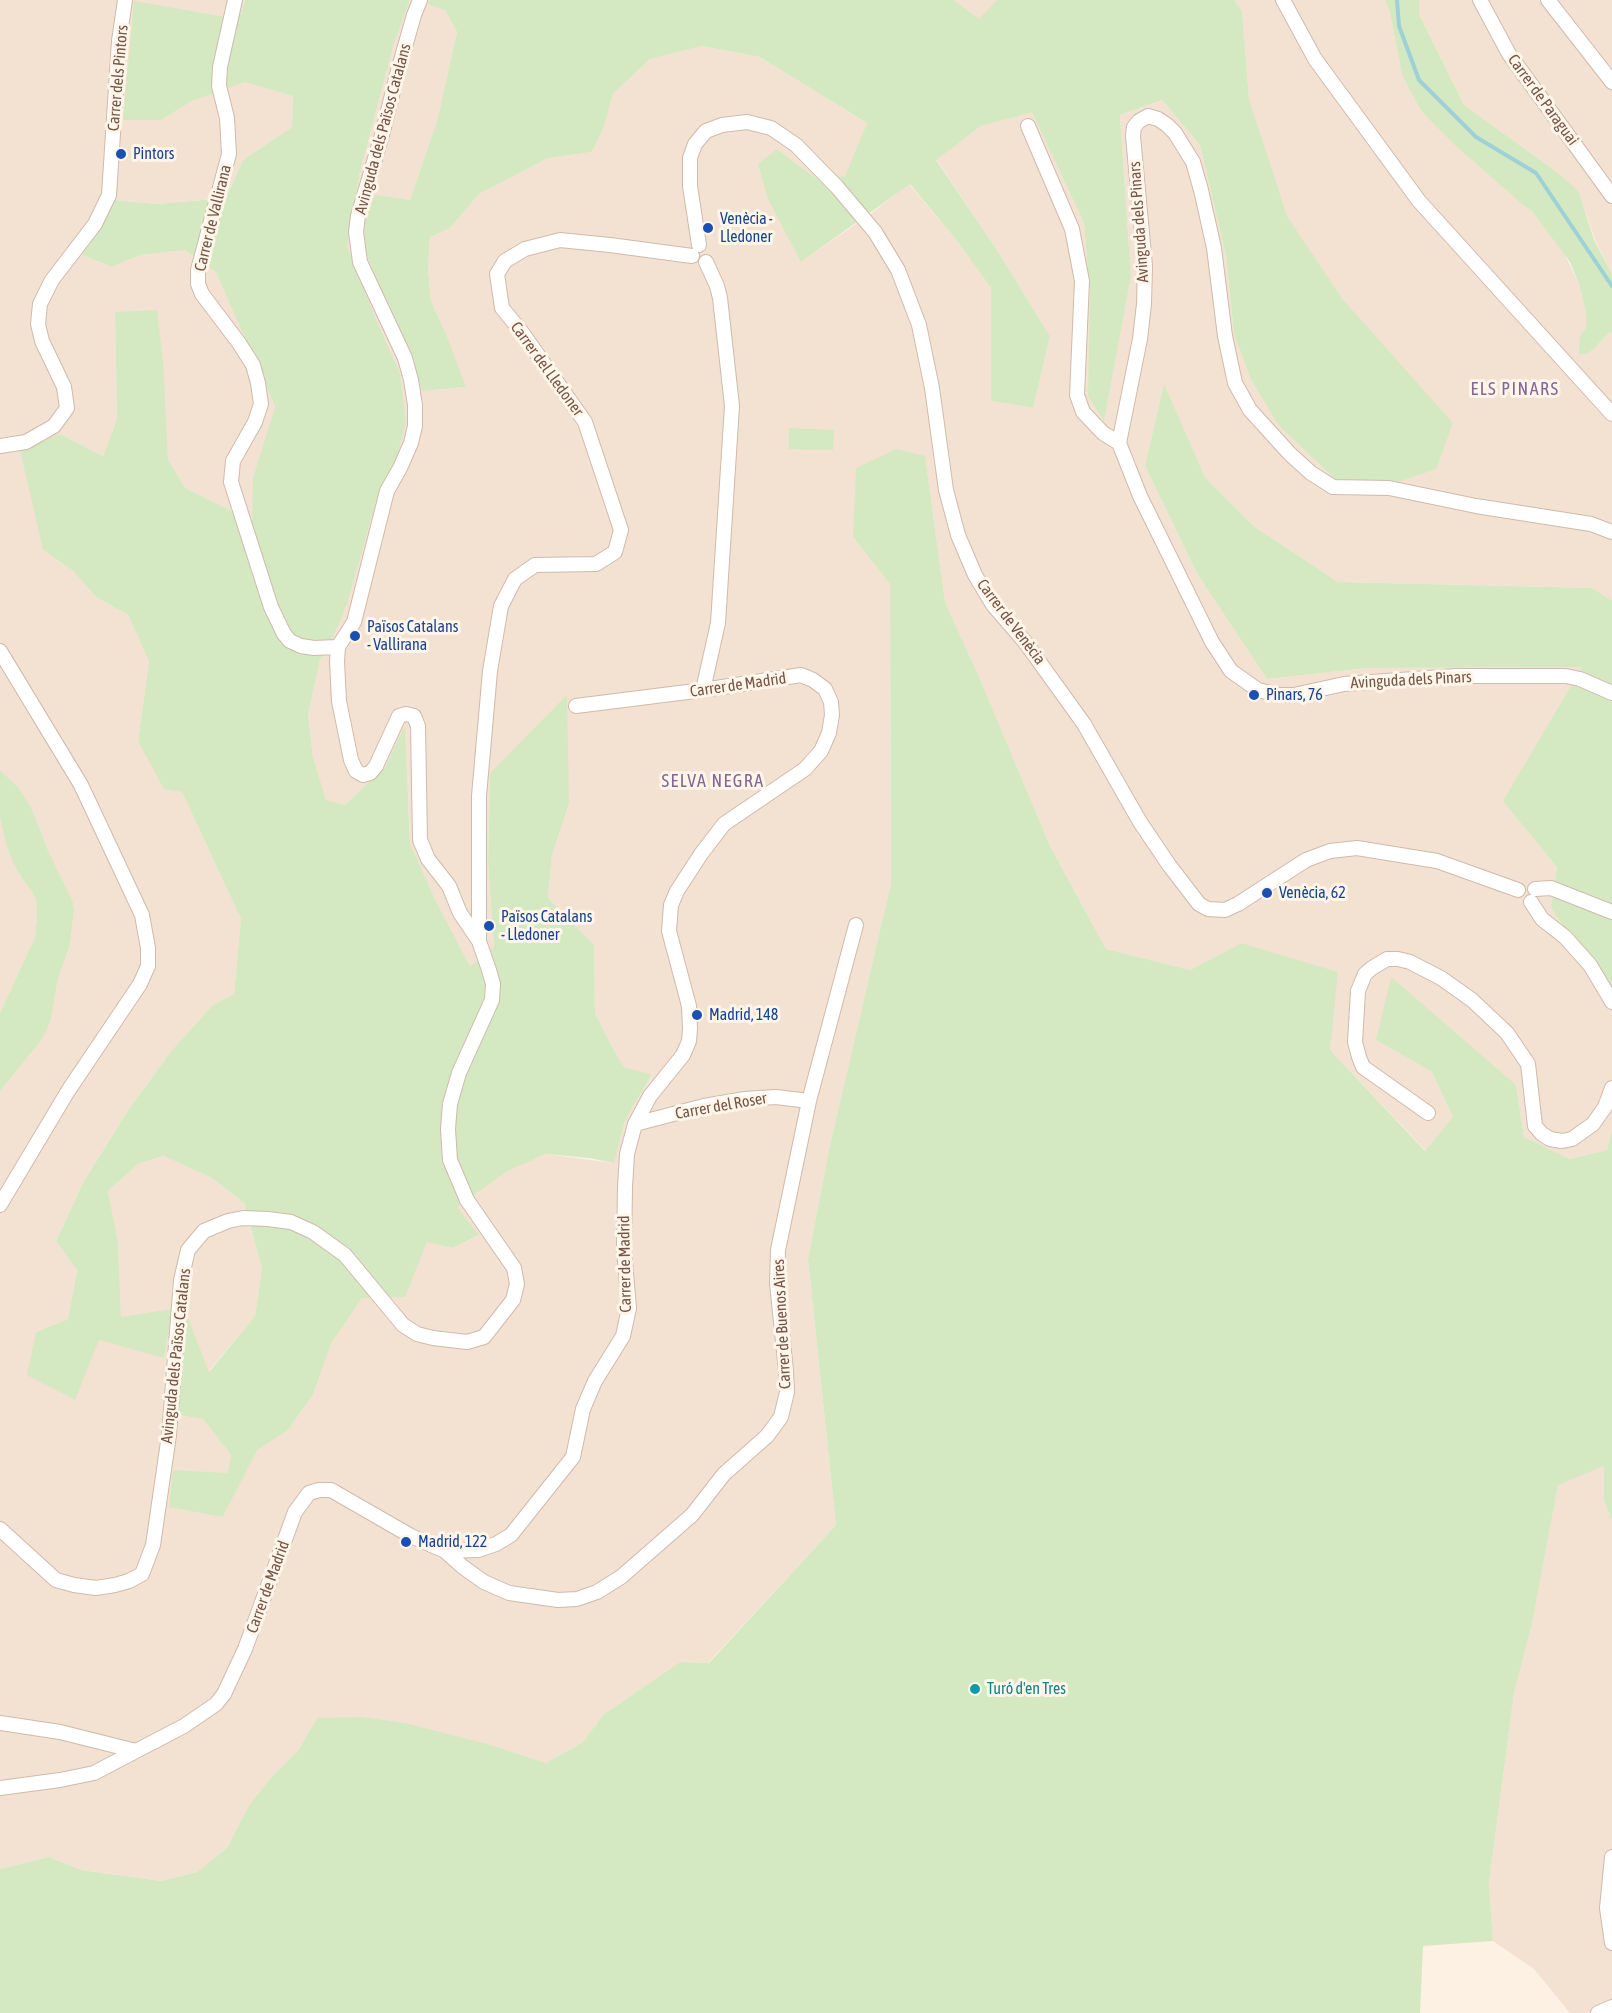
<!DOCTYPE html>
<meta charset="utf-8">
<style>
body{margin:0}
canvas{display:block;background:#fcf1e3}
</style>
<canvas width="1612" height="2013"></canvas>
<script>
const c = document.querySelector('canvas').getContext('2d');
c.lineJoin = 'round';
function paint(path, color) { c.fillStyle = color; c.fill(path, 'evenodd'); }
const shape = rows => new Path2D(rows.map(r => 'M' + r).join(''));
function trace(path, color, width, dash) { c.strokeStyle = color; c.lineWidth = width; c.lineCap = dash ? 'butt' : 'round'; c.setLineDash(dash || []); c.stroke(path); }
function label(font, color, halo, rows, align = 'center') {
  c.font = font + ' "Asap Condensed",sans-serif'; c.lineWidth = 6; c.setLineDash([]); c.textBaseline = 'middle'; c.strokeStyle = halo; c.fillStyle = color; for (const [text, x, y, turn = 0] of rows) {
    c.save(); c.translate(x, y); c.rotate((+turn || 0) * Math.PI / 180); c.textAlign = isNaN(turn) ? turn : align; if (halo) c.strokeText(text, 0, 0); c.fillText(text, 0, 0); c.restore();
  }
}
paint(shape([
 [0,0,245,0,241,14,225,17,161,120,192,101,245,81,293,96,292,127,243,160,226,198,156,204,114,200,82,255,112,267,140,255,185,249,216,271,275,407,254,478,252,521,185,488,168,459,165,414,115,312,117,419,103,456,60,434,43,550,72,570,96,597,128,615,149,660,138,741,182,792,241,919,234,994,213,1005,172,1050,129,1109,84,1181,56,1241,77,1269,68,1319,36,1332,99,1340,164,1357,121,1318,118,1241,108,1191,138,1164,165,1156,212,1178,244,1203,262,1268,255,1316,208,1372,184,1310,178,1415,203,1419,231,1455,223,1517,257,1449,288,1430,313,1395,331,1344,362,1298,404,1296,427,1241,453,1248,478,1236,456,1207,506,1172,546,1154,613,1163,625,1120,652,1076,624,1067,611,1045,595,1013,594,945,548,898,552,855,569,804,490,773,488,863,494,947,470,966,435,899,410,843,405,728,385,767,345,805,326,801,313,757,308,715,320,660,333,637,377,498,398,453,400,373,376,319,347,246,360,172,393,47,410,0,430,0,429,4,445,10,457,32,437,121,410,200,388,307,408,346,422,391,465,387,447,336,431,301,428,269,430,237,450,228,479,194,548,158,592,152,604,127,613,94,650,59,702,46,760,57,867,123,846,176,817,179,777,149,801,262,869,215,909,184,958,242,991,288,991,401,1033,408,1050,336,995,247,936,159,981,126,1032,111,1084,223,1090,295,1104,420,1131,277,1120,115,1162,100,1200,145,1226,256,1234,334,1279,426,1336,480,1362,483,1344,301,1286,216,1249,99,1242,11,1234,0,1385,0,1390,13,1402,75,1421,111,1475,162,1524,206,1531,210,1563,251,1579,284,1586,313,1586,328,1594,349,1609,332,1612,333,1612,600,1592,588,1338,582,1255,527,1205,477,1164,385,1145,466,1198,575,1267,679,1367,668,1582,667,1504,801,1557,867,1551,908,1612,998,1612,1130,1607,1150,1570,1159,1524,1137,1516,1085,1376,1040,1432,1072,1453,1117,1426,1151,1330,1050,1241,943,1190,970,1106,949,1050,846,980,679,945,602,925,457,853,537,890,584,891,883,830,1145,808,1259,836,1525,708,1663,680,1662,603,1715,583,1742,546,1763,491,1745,317,1718,297,1752,274,1774,249,1805,227,1848,197,1872,161,1881,81,1870,49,1857,0,1869,0,1091,40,1042,51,1019,58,979,70,945,74,911,73,902,48,850,31,807,18,787,0,770],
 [954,0,997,0,980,20],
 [1419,0,1612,0,1612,274,1595,240,1580,195,1557,172,1464,105,1419,14],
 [0,818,11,858,19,874,32,892,36,899,37,915,35,937,0,1013],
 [1604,1466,1604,1501,1612,1521,1612,2013,1570,2013,1534,1969,1493,1941,1489,1883,1514,1693,1532,1624,1558,1484]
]), '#f3e2d1');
paint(shape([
 [245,0,410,0,393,47,360,172,347,246,376,319,400,373,406,422,398,453,377,498,347,604,333,637,320,660,308,715,313,757,326,800,345,805,385,767,405,726,410,843,435,899,470,966,494,947,488,863,490,773,567,695,569,804,552,855,548,898,594,945,595,1013,611,1045,624,1067,652,1075,625,1120,614,1163,589,1158,546,1154,506,1172,457,1207,479,1235,453,1248,427,1242,405,1297,362,1298,331,1344,313,1395,288,1430,257,1450,223,1517,169,1507,173,1470,228,1473,231,1455,203,1419,178,1415,184,1308,209,1372,255,1316,262,1268,244,1203,212,1178,164,1156,138,1164,108,1191,118,1241,121,1317,172,1309,164,1358,99,1340,75,1400,27,1375,36,1332,68,1319,77,1270,56,1241,84,1181,129,1109,172,1050,213,1005,234,994,241,919,182,792,164,789,138,741,149,661,128,615,96,597,72,570,43,550,20,450,60,434,103,456,117,419,115,312,157,310,163,362,168,459,185,488,252,521,253,478,275,407,216,272,185,250,140,255,112,267,82,255,114,200,156,204,226,198,243,160,292,127,293,96,245,82,192,101,161,120,123,120,134,1,225,17,241,14],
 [430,0,954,0,979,19,997,0,1234,0,1242,11,1249,99,1287,216,1344,301,1453,423,1436,469,1395,483,1362,483,1336,480,1279,426,1251,379,1234,334,1226,256,1200,145,1162,100,1120,115,1131,277,1104,421,1088,396,1090,295,1084,223,1032,112,981,126,936,160,995,247,1050,336,1033,408,991,401,991,288,958,242,910,184,801,262,768,199,758,164,777,149,817,179,845,176,867,123,760,57,702,46,650,59,613,94,604,127,592,152,548,158,479,194,450,228,430,237,428,269,431,301,447,336,466,387,422,391,408,346,388,307,364,248,366,214,375,195,410,200,437,121,457,32,445,10,428,4],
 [1385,0,1419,0,1419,14,1464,105,1557,172,1575,188,1580,195,1594,240,1612,274,1612,333,1609,332,1594,349,1586,354,1579,354,1579,344,1580,336,1586,328,1586,313,1579,284,1570,262,1531,210,1524,206,1455,145,1421,111,1402,75,1390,13],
 [1164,384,1205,477,1255,527,1338,582,1592,588,1612,600,1612,998,1551,908,1557,867,1503,801,1582,667,1367,668,1267,679,1198,575,1145,466],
 [789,428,834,430,833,450,789,449],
 [896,449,925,456,945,602,980,679,1050,846,1106,949,1190,970,1241,943,1338,972,1330,1050,1425,1151,1453,1117,1432,1072,1376,1040,1391,977,1516,1085,1524,1137,1570,1159,1607,1150,1612,1130,1612,1521,1604,1501,1604,1466,1558,1485,1532,1624,1514,1693,1489,1883,1493,1941,1423,1946,1420,2013,0,2013,0,1869,49,1857,81,1870,161,1881,197,1872,227,1848,249,1805,274,1774,297,1752,317,1718,361,1717,405,1723,491,1745,546,1763,583,1742,603,1715,680,1662,709,1663,836,1525,808,1259,830,1145,891,883,890,584,853,537,856,468],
 [0,770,18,787,31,807,48,850,73,902,74,911,70,945,58,979,51,1019,46,1032,40,1042,0,1091,0,1013,35,937,37,915,36,899,32,892,19,874,11,858,6,843,0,818]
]), '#d4e9c1');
trace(shape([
 [1397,0,1399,26,1419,80,1476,137,1536,173,1612,286]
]), '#9ed1d7', 4);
const street = shape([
 [235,0,220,67,219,86,227,118,229,154,198,270,198,284,202,294,239,343,253,365,258,383,261,404,255,422,233,461,231,482,271,607,284,634,290,641,301,646,314,648,338,647],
 [1283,0,1315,59,1419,201,1612,414],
 [1480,0,1509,54,1612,196],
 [1548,0,1612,82],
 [1028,126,1072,229,1082,281,1077,395,1083,412,1103,433,1119,443],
 [699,245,690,186,690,158,695,144,706,131,722,125,747,122,771,128,796,145,837,187,875,232,898,270,919,325,932,388,946,490,958,535,975,575,993,605,1025,642,1084,724,1140,822,1169,865,1199,904,1208,909,1225,910,1238,904,1306,860,1330,851,1357,848,1437,861,1518,890],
 [0,446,26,442,54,426,67,408,64,387,42,341,38,324,40,304,52,280,95,224,109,195,119,41,125,0],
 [1612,532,1591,524,1476,506,1389,488,1333,487,1311,473,1290,454,1250,410,1235,383,1225,336,1214,248,1201,190,1193,162,1175,133,1167,125,1158,119,1148,116,1139,121,1134,127,1133,136,1145,266,1144,304,1140,339,1119,443,1140,496,1212,642,1231,671,1258,690,1279,695,1294,695,1344,684,1456,676,1566,676,1580,679,1612,693],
 [0,651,81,785,142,915,148,948,148,966,140,984,68,1091,0,1205],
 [703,690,718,623,732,406,720,298,717,286,706,262],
 [1535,889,1551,888,1612,912],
 [1531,902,1542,919,1565,937,1590,965,1612,1002],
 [479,941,479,796,490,671,501,606,515,579,535,565,596,564,615,552,621,530,585,422,521,331,502,308,497,274,505,261,525,249,560,240,610,245,692,256],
 [1428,1113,1363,1067,1359,1057,1355,1042,1358,991,1365,974,1372,968,1387,959,1398,959,1410,962,1441,978,1472,1000,1507,1033,1528,1064,1535,1126,1542,1134,1550,1139,1562,1141,1572,1139,1593,1124,1605,1107,1612,1088],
 [635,1124,704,1106,745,1099,776,1097,809,1101],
 [0,1529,56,1580,74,1585,96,1588,115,1585,129,1581,142,1574,153,1545,169,1435,181,1280,188,1250,204,1231,228,1221,243,1218,268,1219,291,1222,313,1232,345,1255,403,1325,417,1334,433,1338,467,1342,484,1337,513,1300,517,1284,514,1268,467,1200,450,1160,448,1129,450,1104,459,1073,492,1000,493,984,489,970,479,941,460,913,449,886,428,859,420,840,418,726,414,716,406,714,399,716,376,766,370,773,363,775,356,771,351,760,339,701,337,661,338,647,354,622,387,491,400,468,411,443,415,426,415,405,411,380,405,358,360,262,356,232,358,216,382,135,398,71,414,15,420,0],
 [445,1551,463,1567,484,1582,509,1593,558,1600,577,1599,597,1592,621,1577,692,1515,724,1474,767,1436,781,1417,787,1392,786,1371,777,1283,778,1250,809,1101,856,925],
 [0,1723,60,1732,136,1751,184,1726,216,1704,224,1694,245,1649,295,1512,309,1493,319,1490,331,1490,411,1536,445,1551,478,1550,496,1544,511,1535,573,1457,583,1409,595,1381,623,1336,629,1308,624,1250,625,1187,627,1154,635,1124,650,1096,683,1055,689,1041,690,1029,689,1006,669,931,671,905,677,891,701,854,724,824,805,769,821,751,829,733,832,715,831,702,825,689,813,680,801,675,703,690,576,706],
 [0,1788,60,1780,94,1773,136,1751],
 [1612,1857,1607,1908,1612,1943],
 [1598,2013,1612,2007]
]);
trace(street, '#cfbaac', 16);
trace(street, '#fff', 14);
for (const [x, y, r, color] of [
 [121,154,6,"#1a4fb4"],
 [708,228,6,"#1a4fb4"],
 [355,636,6,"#1a4fb4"],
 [1254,695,6,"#1a4fb4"],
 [1267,893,6,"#1a4fb4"],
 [489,926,6,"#1a4fb4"],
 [697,1015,6,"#1a4fb4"],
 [406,1542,6,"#1a4fb4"],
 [975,1689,6,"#0f9aa8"]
]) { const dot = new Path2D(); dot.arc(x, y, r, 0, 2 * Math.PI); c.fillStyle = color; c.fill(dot); trace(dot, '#fff5e9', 2); }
label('16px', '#745649', '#fff5e9', [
 ["Carrer dels Pintors",118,78,-85],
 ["Carrer de Paraguai",1543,100,54],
 ["Avinguda dels Països Catalans",383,129,-75],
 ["Carrer de Vallirana",213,218,-76],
 ["Avinguda dels Pinars",1139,222,-94],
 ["Carrer del Lledoner",547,369,54],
 ["Carrer de Venècia",1011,622,53],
 ["Avinguda dels Pinars",1411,680,-3],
 ["Carrer de Madrid",738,685,-8],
 ["Carrer del Roser",721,1106,-10],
 ["Carrer de Madrid",625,1264,-91],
 ["Carrer de Buenos Aires",782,1324,-93],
 ["Avinguda dels Països Catalans",176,1356,-84],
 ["Carrer de Madrid",268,1587,-70]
]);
label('16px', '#164399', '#fff5e9', [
 ["Pintors",133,154],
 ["Venècia -",720,219],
 ["Lledoner",720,237],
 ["Països Catalans",367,627],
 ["- Vallirana",367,645],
 ["Pinars, 76",1266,695],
 ["Venècia, 62",1279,893],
 ["Països Catalans",501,917],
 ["- Lledoner",501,935],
 ["Madrid, 148",709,1015],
 ["Madrid, 122",418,1542]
], 'left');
label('16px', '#0d838f', '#fff5e9', [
 ["Turó d'en Tres",987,1689]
], 'left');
c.letterSpacing = '1.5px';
label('18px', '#846597', '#fff5e9', [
 ["ELS PINARS",1515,389],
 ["SELVA NEGRA",713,781]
]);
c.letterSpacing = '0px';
</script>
